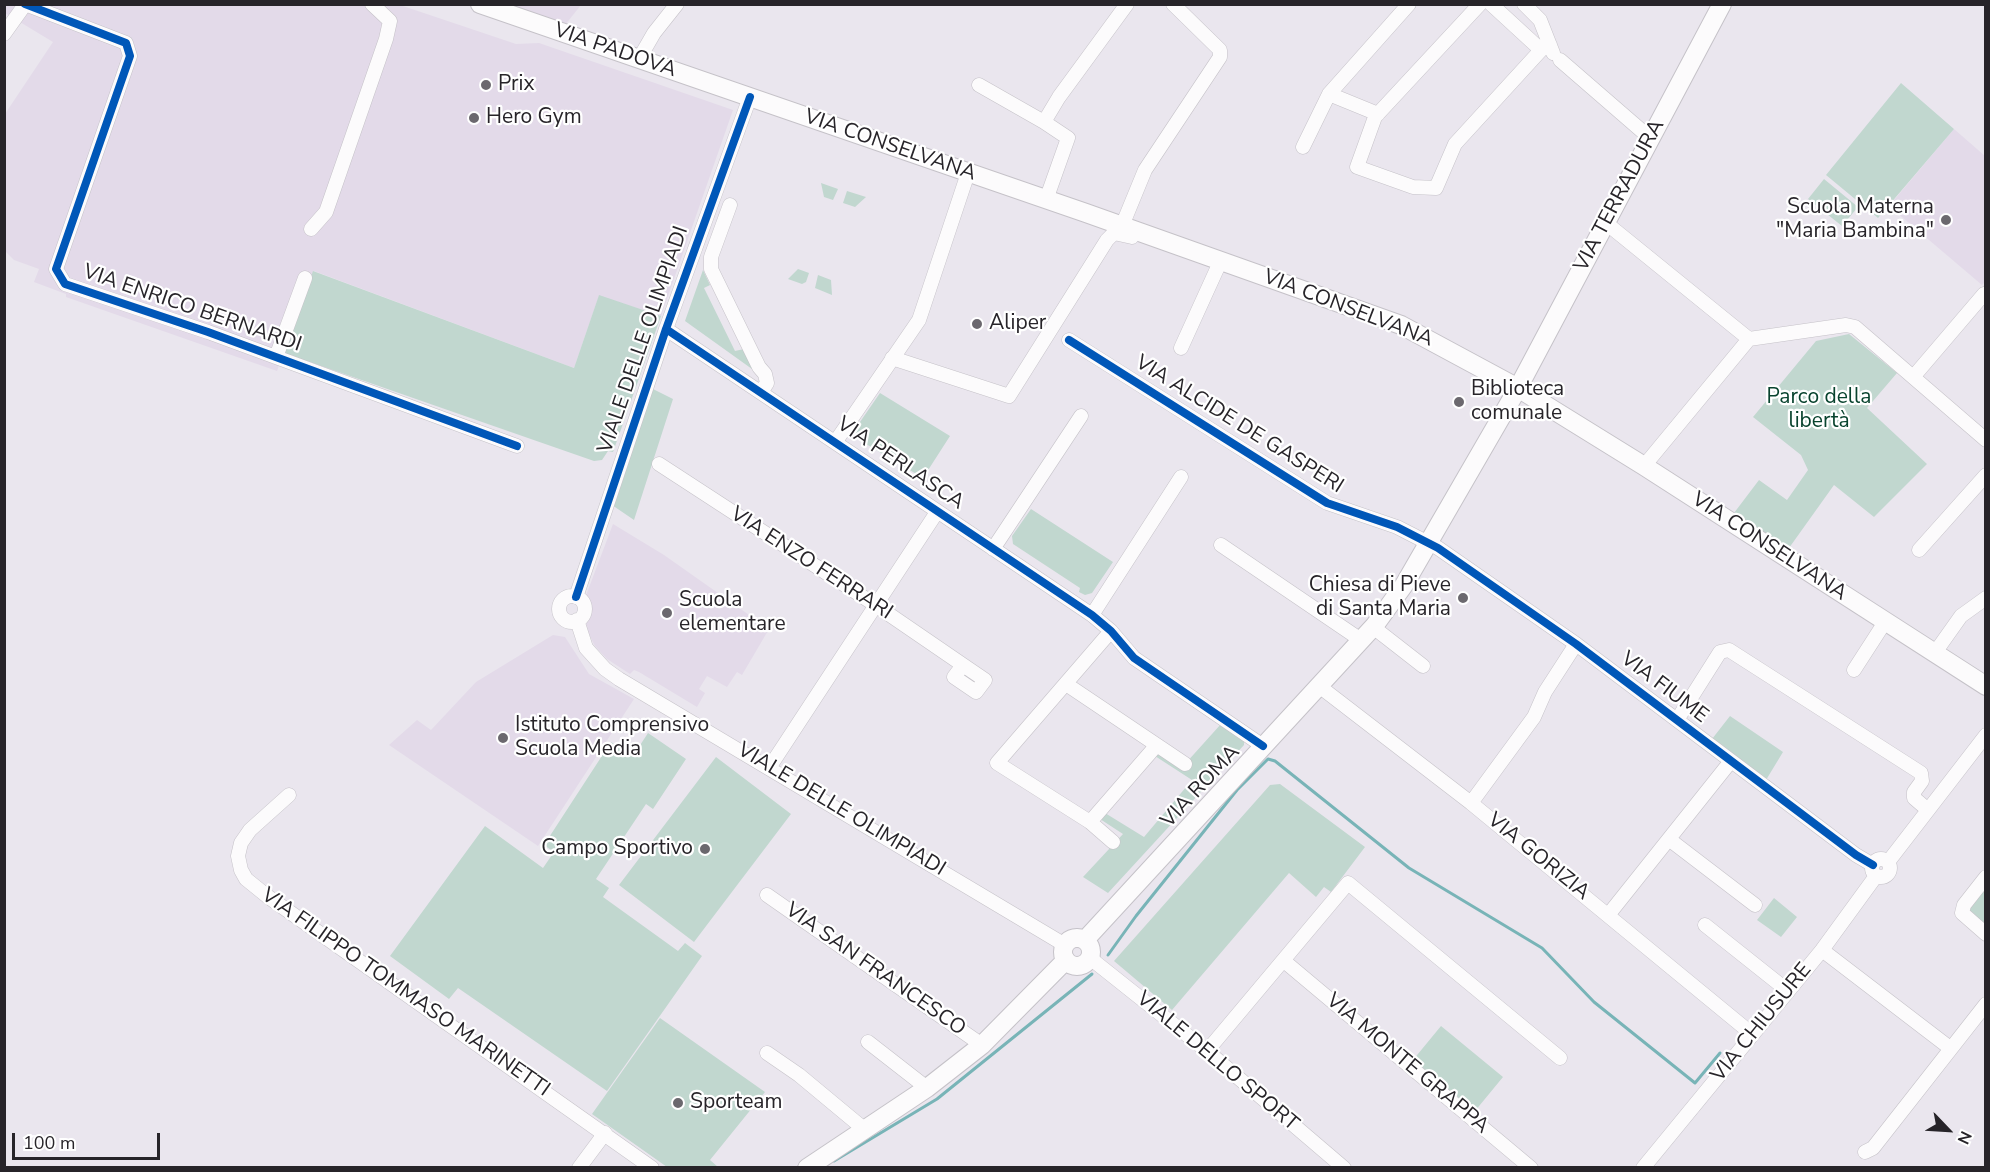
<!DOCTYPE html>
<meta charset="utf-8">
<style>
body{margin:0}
#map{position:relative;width:1990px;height:1172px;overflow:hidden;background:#eae6ee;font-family:"Nunito Sans",sans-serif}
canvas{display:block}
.frame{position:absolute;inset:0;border:6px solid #272429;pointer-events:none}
.north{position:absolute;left:1918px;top:1100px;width:60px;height:60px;-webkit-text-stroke:4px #fff;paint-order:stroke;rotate:115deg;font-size:16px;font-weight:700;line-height:24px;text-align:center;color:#272429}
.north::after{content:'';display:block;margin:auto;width:21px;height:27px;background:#272429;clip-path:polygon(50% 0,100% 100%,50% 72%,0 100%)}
.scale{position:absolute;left:12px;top:1133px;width:148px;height:27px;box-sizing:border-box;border:3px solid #272429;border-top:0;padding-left:8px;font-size:18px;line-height:21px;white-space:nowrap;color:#272429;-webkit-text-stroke:4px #fff;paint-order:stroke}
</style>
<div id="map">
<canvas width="1990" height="1172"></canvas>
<div class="frame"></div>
<div class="north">N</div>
<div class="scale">100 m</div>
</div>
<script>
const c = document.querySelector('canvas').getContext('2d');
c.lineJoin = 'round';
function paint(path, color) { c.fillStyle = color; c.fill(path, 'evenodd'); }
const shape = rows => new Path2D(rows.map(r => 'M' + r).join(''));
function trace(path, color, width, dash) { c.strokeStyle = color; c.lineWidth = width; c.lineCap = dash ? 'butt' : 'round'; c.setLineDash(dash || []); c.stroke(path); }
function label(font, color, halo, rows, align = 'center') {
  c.font = font + ' "Nunito Sans",sans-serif'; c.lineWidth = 4.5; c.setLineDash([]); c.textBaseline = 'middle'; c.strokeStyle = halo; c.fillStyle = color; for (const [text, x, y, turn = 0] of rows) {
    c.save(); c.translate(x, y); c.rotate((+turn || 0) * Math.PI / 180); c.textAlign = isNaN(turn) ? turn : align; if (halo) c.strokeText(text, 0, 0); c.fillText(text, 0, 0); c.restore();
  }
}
paint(shape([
 [5,5,400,5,516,44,539,43,733,110,661,316,599,296,574,368,314,271,277,371,66,297,66,294,34,282,39,269,14,260,5,251,5,114,53,42,5,13],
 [503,5,581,5,565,25],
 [1954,129,1985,156,1986,281,1982,285,1889,206],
 [613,524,664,555,769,629,742,675,737,672,727,687,707,676,699,689,705,693,697,707,639,672,634,670,630,674,607,659,595,646,586,629,588,609,585,598],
 [553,635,565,637,589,674,634,699,538,846,389,745,417,720,431,730,476,682]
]), '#e3dae9');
paint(shape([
 [1901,83,1954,129,1878,218,1826,175],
 [1824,179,1858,207,1842,226,1808,199],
 [821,183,838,189,833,200,824,197],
 [847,191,866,197,855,207,843,203],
 [798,269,809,273,806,282,802,284,788,279],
 [703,270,710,285,704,288,735,351,744,349,752,369,685,321],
 [313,271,574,368,599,295,661,316,613,452,608,451,602,460,594,461,284,353],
 [818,275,831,280,832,295,815,288],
 [1849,334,1897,373,1867,408,1927,464,1874,517,1834,485,1789,548,1734,513,1759,480,1787,500,1808,470,1801,455,1753,417,1816,341],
 [653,389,673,399,634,520,612,505],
 [880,393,950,436,923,478,851,435],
 [1031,509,1113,562,1092,593,1085,595,1079,592,1080,588,1013,544,1012,536],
 [1730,716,1783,752,1766,780,1712,739],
 [1221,724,1244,740,1244,745,1108,893,1083,877,1123,834,1100,819,1105,813,1144,837,1192,780,1155,756,1160,751,1185,764],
 [648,733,686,759,653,809,646,804,596,879,609,888,603,897,678,951,685,943,702,956,607,1091,458,988,449,999,390,956,485,826,543,868,554,852,544,845,611,742,633,756],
 [716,757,791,814,694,942,619,885],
 [1280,784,1365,847,1331,892,1324,887,1316,897,1289,873,1172,1010,1114,961,1270,785],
 [1985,888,1985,927,1971,916,1969,909],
 [1774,898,1797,917,1781,937,1757,920],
 [660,1018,765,1092,710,1160,718,1167,667,1167,592,1114],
 [1441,1026,1503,1077,1475,1111,1413,1060]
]), '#c1d7cf');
trace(shape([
 [1108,955,1136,916,1237,790,1268,759,1275,761,1409,868,1542,948,1594,1002,1695,1083,1720,1053],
 [834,1161,937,1099,1092,974]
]), '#78b4b7', 3);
const minor = shape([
 [25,4,126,43,130,56,56,269,65,284,208,332,517,446],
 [1480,4,1375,117,1357,167,1413,187,1436,188,1455,144,1541,50],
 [1491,4,1541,50,1550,45],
 [1524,4,1540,20,1553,53],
 [4,34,24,6],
 [639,59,654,33,677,4],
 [1560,60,1650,138],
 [979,85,1044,122],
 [1329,94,1378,114],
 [1303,147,1329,94,1409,4],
 [1046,200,1068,138,1044,122,1059,97,1127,4],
 [730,205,711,257,711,269,759,367,765,374,767,383,761,392],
 [1606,223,1749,339],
 [1122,226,1145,170,1220,57,1220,50,1173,4],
 [311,229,326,212,386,39,390,21,372,4],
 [666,329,1092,615,1111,631,1134,658,1263,746],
 [1749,339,1846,325,1855,327,1986,440],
 [1069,340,1327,503,1397,527,1438,548,1576,644,1856,855,1873,865],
 [1181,348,1221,260],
 [276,357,305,278],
 [892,358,1009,396,1107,240,1114,233,1132,237],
 [1914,376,1984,294],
 [836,441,919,320,968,173],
 [659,464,877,606,890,615,963,665,985,680,976,692,954,677,963,665],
 [1644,466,1749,339],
 [1221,545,1361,640],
 [993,549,1081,416],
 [1919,550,1986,475],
 '559 609a13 13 0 1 1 26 0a13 13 0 1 1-26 0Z',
 [576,597,666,329,750,97],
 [1092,615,1181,477],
 [577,620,586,648,605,669,619,679,1065,945],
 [1373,627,1423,666],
 [1111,631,997,763,1090,822,1156,746],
 [1934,654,1961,616,1986,598],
 [1854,670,1885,622],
 [1066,684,1185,764],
 [1319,686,1471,803,1752,1034],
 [1677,720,1720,652,1729,650,1921,773,1922,781,1914,792,1914,798,1928,810],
 [769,768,937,512],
 [289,795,250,830,241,843,238,856,241,870,246,879,267,896,652,1168],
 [1471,803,1534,717,1545,692,1576,644],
 [1090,822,1113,842],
 [1670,840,1755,905],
 '1872 868a9 9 0 1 1 18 0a9 9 0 1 1-18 0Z',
 [1888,862,1986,735],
 [1986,877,1964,905,1962,913,1986,934],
 [767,895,982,1045],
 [1609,914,1731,761],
 [1705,925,1788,991],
 [1822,950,1950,1048],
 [1090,958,1207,1051,1344,1168],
 [1284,961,1531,1168],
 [868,1042,927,1088],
 [1207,1051,1348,883,1560,1058],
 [767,1053,799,1075,864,1129],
 [1865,1152,1873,1148,1986,1004],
 [579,1168,605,1133],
 [1643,1168,1822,950,1876,876]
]);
const major = shape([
 [480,4,1086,213,1401,325,1518,388,1644,466,1986,686],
 '1063 952a14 14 0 1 1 28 0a14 14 0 1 1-28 0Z',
 [1085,940,1375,625,1404,585,1518,388,1722,4],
 [807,1168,927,1088,982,1045,1066,960]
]);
trace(minor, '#c5c2c8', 15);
trace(major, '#c5c2c8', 20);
trace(minor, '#fcfbfc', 14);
trace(major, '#fcfbfc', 18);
trace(shape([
 [25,4,126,43,130,56,56,269,65,284,208,332,517,446],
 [666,329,1092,615,1111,631,1134,658,1263,746],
 [1069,340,1327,503,1397,527,1438,548,1576,644,1856,855,1873,865],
 [576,597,666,329,750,97]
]), '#0057b8', 8);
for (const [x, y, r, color] of [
 [486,85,6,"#6b686e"],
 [474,118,6,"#6b686e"],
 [1946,220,6,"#6b686e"],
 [977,324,6,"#6b686e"],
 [1459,402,6,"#6b686e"],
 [1463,598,6,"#6b686e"],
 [667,613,6,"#6b686e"],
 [503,738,6,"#6b686e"],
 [705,849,6,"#6b686e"],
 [678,1103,6,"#6b686e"]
]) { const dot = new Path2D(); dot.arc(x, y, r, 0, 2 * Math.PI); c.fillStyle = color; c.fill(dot); trace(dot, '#fff', 2); }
label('21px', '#272429', '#fff', [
 ["VIA PADOVA",615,51,19],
 ["VIA CONSELVANA",890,146,19],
 ["VIA TERRADURA",1620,196,-62],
 ["VIA ENRICO BERNARDI",192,309,19],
 ["VIA CONSELVANA",1348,309,21],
 ["VIALE DELLE OLIMPIADI",644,340,-71],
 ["VIA ALCIDE DE GASPERI",1239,425,32],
 ["VIA PERLASCA",900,464,34],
 ["VIA CONSELVANA",1769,547,33],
 ["VIA ENZO FERRARI",811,564,33],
 ["VIA FIUME",1664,688,37],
 ["VIA ROMA",1201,787,-47],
 ["VIALE DELLE OLIMPIADI",841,810,31],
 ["VIA GORIZIA",1538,857,39],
 ["VIA SAN FRANCESCO",875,970,35],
 ["VIA FILIPPO TOMMASO MARINETTI",405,993,35],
 ["VIA CHIUSURE",1762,1023,-51],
 ["VIALE DELLO SPORT",1217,1062,40],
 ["VIA MONTE GRAPPA",1407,1064,40]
]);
label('21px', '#272429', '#fff', [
 ["Prix",498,85],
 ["Hero Gym",486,118],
 ["Scuola Materna",1934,208,"right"],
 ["\"Maria Bambina\"",1934,232,"right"],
 ["Aliper",989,324],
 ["Biblioteca",1471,390],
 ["comunale",1471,414],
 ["Chiesa di Pieve",1451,586,"right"],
 ["di Santa Maria",1451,610,"right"],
 ["Scuola",679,601],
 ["elementare",679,625],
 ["Istituto Comprensivo",515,726],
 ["Scuola Media",515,750],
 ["Campo Sportivo",693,849,"right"],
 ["Sporteam",690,1103]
], 'left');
label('21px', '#08432e', '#fff', [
 ["Parco della",1819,398],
 ["libertà",1819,422]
]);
</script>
